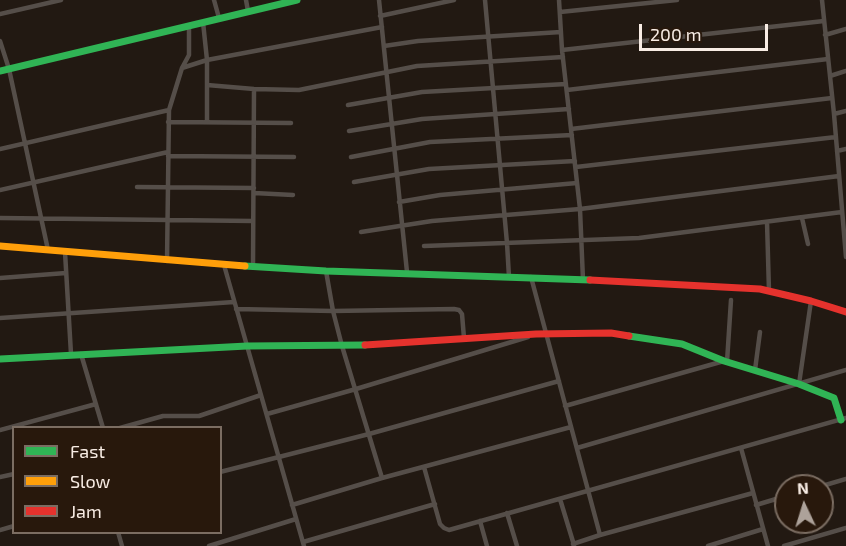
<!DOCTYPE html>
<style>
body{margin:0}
#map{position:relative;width:846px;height:546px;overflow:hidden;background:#221912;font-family:"Exo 2",sans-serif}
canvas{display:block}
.legend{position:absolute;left:12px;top:426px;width:210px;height:108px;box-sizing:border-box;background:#28180c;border:2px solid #7b6d62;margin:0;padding:8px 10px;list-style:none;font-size:18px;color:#f8ece4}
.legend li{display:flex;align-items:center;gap:12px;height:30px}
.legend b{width:30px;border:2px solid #7b6d62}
.north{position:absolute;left:774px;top:474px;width:60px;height:60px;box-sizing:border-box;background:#28180c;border:2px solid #7b6d62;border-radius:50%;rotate:356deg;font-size:16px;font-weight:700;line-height:24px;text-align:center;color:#f8ece4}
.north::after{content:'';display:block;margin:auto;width:21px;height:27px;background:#ada29a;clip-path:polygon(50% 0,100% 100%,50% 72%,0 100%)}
.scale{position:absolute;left:639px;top:24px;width:129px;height:27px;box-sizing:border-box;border:3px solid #f8ece4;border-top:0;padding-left:8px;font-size:18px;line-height:21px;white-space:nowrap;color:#f8ece4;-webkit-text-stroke:4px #28180c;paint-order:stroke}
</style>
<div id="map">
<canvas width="846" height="546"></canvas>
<ul class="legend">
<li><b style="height:8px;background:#30b455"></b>Fast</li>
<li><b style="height:8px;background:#ff9f0a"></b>Slow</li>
<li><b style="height:8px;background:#e5322d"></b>Jam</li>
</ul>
<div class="north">N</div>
<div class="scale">200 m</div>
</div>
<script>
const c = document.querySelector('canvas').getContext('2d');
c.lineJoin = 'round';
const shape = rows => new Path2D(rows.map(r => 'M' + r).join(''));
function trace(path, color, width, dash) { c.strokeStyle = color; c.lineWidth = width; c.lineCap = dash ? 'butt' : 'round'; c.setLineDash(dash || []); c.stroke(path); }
trace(shape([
 [214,0,219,18],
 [246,0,248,11],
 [379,0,407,272],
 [485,0,507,243,509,277],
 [559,0,562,50,580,209,583,280],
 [822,0,834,114,846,257],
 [560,12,677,0],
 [0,14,61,0],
 [380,16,454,0],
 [203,22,207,60,207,122],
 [825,35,846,29],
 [0,41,9,69,48,250],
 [384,46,418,41,561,32],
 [562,50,824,21],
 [182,68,207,60,382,27],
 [830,76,846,71],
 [207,85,254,89,299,90,417,66,563,57],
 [567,90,828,59],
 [348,105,422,92,566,84],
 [834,114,846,111],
 [168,122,291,123],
 [571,129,832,98],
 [349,131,422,119,569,109],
 [0,149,169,110],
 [837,151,846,149],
 [168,156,294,157],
 [351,157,430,142,572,135],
 [576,167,836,137],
 [354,182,429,169,575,161],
 [137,187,254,188],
 [0,190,168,152],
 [254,193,293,195],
 [399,202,440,195,577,183],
 [0,218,253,221],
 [802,218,808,244],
 [767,222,769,291],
 [361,232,432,221,580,209,839,176],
 [424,246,639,238,842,212],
 [65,252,71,354],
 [167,261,169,110,182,68,189,55,189,26],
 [224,265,304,546],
 [253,266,254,89],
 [326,271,333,311,342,346,382,478],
 [531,277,600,535],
 [0,278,66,273],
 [236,309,333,311,454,309,459,310,462,314,464,338],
 [0,318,234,302],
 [81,354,103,428],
 [727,362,731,300],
 [755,370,760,332],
 [799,384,811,301],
 [565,406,724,361],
 [267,414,356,389,528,337],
 [120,428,163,416,199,416,261,395],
 [0,430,96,404],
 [577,448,846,370],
 [741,448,768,546],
 [424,467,440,524,444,528,449,530,846,418],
 [220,472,369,434,559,381],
 [0,477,14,474],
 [822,486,846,479],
 [560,499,574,545],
 [292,505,382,478,571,427],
 [756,505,786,496],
 [507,513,517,546],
 [480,521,487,546],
 [0,530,14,526],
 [118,532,122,546],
 [303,542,435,504],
 [573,544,600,535,753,493],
 [209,546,296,519],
 [708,546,763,529],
 [784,546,846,528]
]), '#554e49', 4.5);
trace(shape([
 [0,71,297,0],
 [245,266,326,271,590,280],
 [629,336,682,344,724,361,799,384,834,398,841,420],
 [0,359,247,346,365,345]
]), '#30b455', 7);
trace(shape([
 [0,246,245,266]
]), '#ff9f0a', 7);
trace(shape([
 [590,280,760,289,811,301,846,312],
 [365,345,536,334,611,333,629,336]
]), '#e5322d', 7);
</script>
